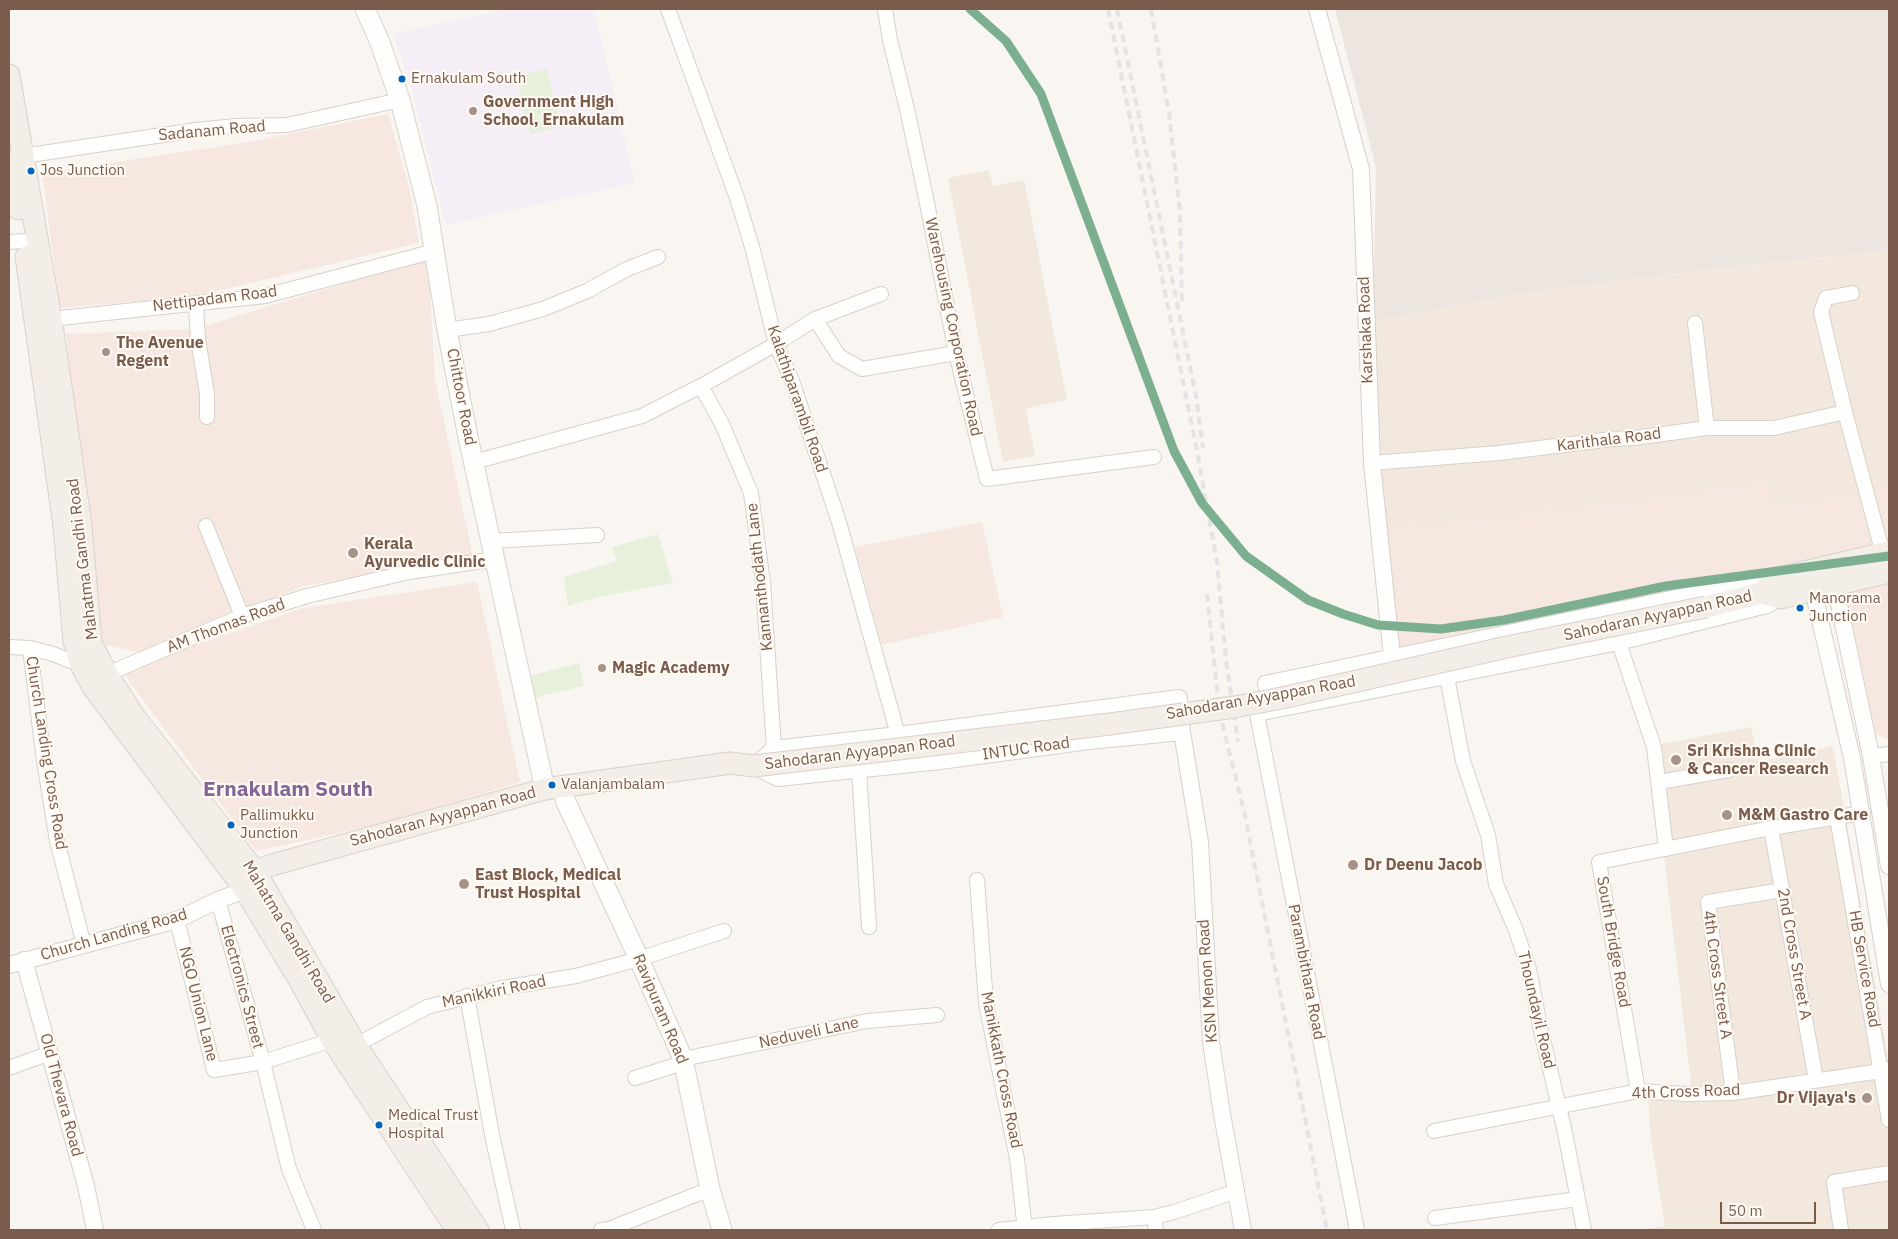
<!DOCTYPE html>
<style>
body{margin:0}
#map{position:relative;width:1898px;height:1239px;overflow:hidden;background:#f9f5f0;font-family:"IBM Plex Sans",sans-serif}
canvas{display:block}
.frame{position:absolute;inset:0;border:10px solid #7a5c4d;pointer-events:none}
.scale{position:absolute;left:1720px;top:1202px;width:96px;height:22px;box-sizing:border-box;border:2px solid #7a5c4d;border-top:0;padding-left:6px;font-size:15px;line-height:18px;white-space:nowrap;color:#7a5c4d;-webkit-text-stroke:4px #fffaf3;paint-order:stroke}
</style>
<div id="map">
<canvas width="1898" height="1239"></canvas>
<div class="frame"></div>
<div class="scale">50 m</div>
</div>
<script>
const c = document.querySelector('canvas').getContext('2d');
c.lineJoin = 'round';
function paint(path, color) { c.fillStyle = color; c.fill(path, 'evenodd'); }
const shape = rows => new Path2D(rows.map(r => 'M' + r).join(''));
function trace(path, color, width, dash) { c.strokeStyle = color; c.lineWidth = width; c.lineCap = dash ? 'butt' : 'round'; c.setLineDash(dash || []); c.stroke(path); }
function label(font, color, halo, rows, align = 'center') {
  c.font = font + ' "IBM Plex Sans",sans-serif'; c.lineWidth = 4; c.setLineDash([]); c.textBaseline = 'middle'; c.strokeStyle = halo; c.fillStyle = color; for (const [text, x, y, turn = 0] of rows) {
    c.save(); c.translate(x, y); c.rotate((+turn || 0) * Math.PI / 180); c.textAlign = isNaN(turn) ? turn : align; if (halo) c.strokeText(text, 0, 0); c.fillText(text, 0, 0); c.restore();
  }
}
paint(shape([
 [989,170,993,186,1024,180,1067,400,1026,408,1035,456,1003,462,948,178],
 [1889,250,1889,486,1775,510,1770,482,1633,502,1387,531,1379,443,1373,321,1530,292,1711,269],
 [1751,727,1759,762,1833,746,1889,1063,1889,1230,1641,1230,1665,1226,1651,1138,1648,1099,1693,1100,1651,746]
]), '#f2e8de');
paint(shape([
 [388,114,409,187,419,243,196,296,60,308,42,173,249,142],
 [428,258,435,380,473,557,303,586,147,654,102,644,66,334,195,329],
 [1770,482,1776,510,1889,486,1889,541,1785,568,1396,648,1387,531,1633,502],
 [982,522,1003,617,882,645,855,547],
 [1889,581,1889,740,1873,732,1839,592],
 [477,582,520,782,381,824,256,851,123,673,169,654,303,608]
]), '#f6e8e1');
paint(shape([
 [1335,9,1889,9,1889,250,1711,269,1530,292,1373,321,1376,167]
]), '#ede5e0');
paint(shape([
 [507,9,594,9,635,183,446,225,411,87,393,34]
]), '#f6eef6');
paint(shape([
 [547,69,561,127,530,134,516,77],
 [658,534,673,583,598,597,568,606,564,577,617,561,612,547],
 [579,663,584,686,533,698,529,676]
]), '#e7f0db');
const minor = shape([
 [668,9,737,198,753,250,776,344,791,378,839,522,898,735],
 [885,9,890,40,907,109,926,198,956,353,987,479,1154,457],
 [23,156,196,130,236,126,287,125,400,100],
 [9,242,24,241],
 [1852,293,1826,298,1821,312,1845,412,1883,554],
 [196,304,198,339,207,394,207,417],
 [51,319,265,296,435,251],
 [815,319,881,294],
 [1695,323,1707,428],
 [447,330,489,324,543,309,587,291,627,269,658,257],
 [701,386,722,424,751,493,763,583,774,749],
 [474,462,642,416,701,386,776,344,815,319,839,356,862,369,956,353],
 [1372,463,1499,453,1612,439,1634,438,1707,428,1774,428,1845,412],
 [206,526,242,616],
 [491,541,597,535],
 [1619,643,1654,747,1666,849],
 [9,647,30,648,53,654,81,665],
 [30,648,44,761,57,841,84,945],
 [107,674,242,616,307,596,409,572,496,559],
 [1447,677,1463,761,1488,835,1496,884,1515,928,1529,969,1541,1031,1564,1128,1584,1230],
 [1271,706,1265,683,1757,580,1774,579],
 [1871,756,1889,754],
 [859,769,869,927],
 [1659,782,1729,770],
 [1837,817,1889,1120],
 [1771,828,1816,1080],
 [977,880,986,1003,1017,1159,1025,1230],
 [218,900,263,1062,289,1169,314,1230],
 [177,920,214,1070,263,1062,332,1040],
 [467,996,493,1140,513,1230],
 [356,1045,427,1007,502,988,576,976,639,959,724,931],
 [683,1059,867,1021,937,1015],
 [9,1068,50,1053],
 [635,1078,683,1063],
 [1638,1091,1599,862,1771,828,1863,813],
 [1733,1093,1708,902,1783,890],
 [1434,1131,1638,1091,1686,1094,1733,1093,1881,1071],
 [1154,1217,1156,1230],
 [1435,1218,1578,1199],
 [601,1230,609,1229,710,1189],
 [999,1230,1054,1224,1154,1217,1174,1212,1237,1191],
 [1357,1230,1257,714,1619,643,1767,606,1780,598],
 [1841,1230,1834,1182,1889,1173]
]);
const tertiary = shape([
 [1317,9,1361,169,1372,463,1392,657],
 [1835,585,1871,756,1889,866],
 [1813,590,1852,758,1889,984],
 [1182,732,1089,741,940,761,778,778,754,766,774,749,898,735,1179,698,1182,732,1200,842,1211,1042,1222,1114,1243,1230],
 [24,960,86,1186,95,1230],
 [9,965,177,920,218,900,245,890],
 [1881,1071,1889,1070]
]);
const secondary = shape([
 [365,9,379,40,400,100,427,206,447,330,468,437,545,789],
 [565,800,639,959,683,1059,710,1189,722,1230]
]);
const primary = shape([
 [9,75,51,319,68,434,81,526,91,643,107,674,134,716,255,871,356,1045,478,1230],
 [9,163,18,209],
 [26,257,64,526,74,641,81,665,93,687,245,890,300,981,332,1040,457,1230],
 [1762,593,1774,579,1889,552],
 [1706,607,1762,593,1780,598,1889,572],
 [244,875,272,865,545,789,730,763,754,766]
]);
trace(minor, '#d7d1cb', 16);
trace(tertiary, '#d7d1cb', 18);
trace(secondary, '#d9d2cb', 21);
trace(primary, '#dad1cc', 23);
trace(minor, '#fefefd', 14);
trace(tertiary, '#fefefd', 16);
trace(secondary, '#fefefd', 19);
trace(primary, '#f3eee8', 21);
trace(shape([
 [1108,9,1197,451,1217,562,1226,660,1238,742],
 [1117,9,1196,396,1203,448],
 [1151,9,1169,113,1180,212,1182,302],
 [1207,594,1219,707,1224,731,1244,811,1327,1230]
]), '#e6e3e7', 4, [8, 5]);
const primaryBridge = shape([
 [754,766,1110,724,1234,707,1282,698,1507,647,1706,607]
]);
trace(primaryBridge, '#dad1cc', 23, []);
trace(primaryBridge, '#f3eee8', 21);
trace(shape([
 [970,9,1006,41,1041,94,1174,451,1202,503,1246,556,1308,600,1343,614,1378,625,1441,629,1504,620,1666,586,1889,556]
]), '#7cae90', 9);
for (const [x, y, r, color] of [
 [402,79,4.5,"#0065bd"],
 [473,111,5,"#a69286"],
 [31,171,4.5,"#0065bd"],
 [106,352,5,"#a69286"],
 [353,553,6,"#a69286"],
 [1800,608,4.5,"#0065bd"],
 [602,668,5,"#a69286"],
 [1676,760,6,"#a69286"],
 [552,785,4.5,"#0065bd"],
 [1727,815,6,"#a69286"],
 [231,825,4.5,"#0065bd"],
 [1353,865,6,"#a69286"],
 [464,884,6,"#a69286"],
 [1867,1098,6,"#a69286"],
 [379,1125,4.5,"#0065bd"]
]) { const dot = new Path2D(); dot.arc(x, y, r, 0, 2 * Math.PI); c.fillStyle = color; c.fill(dot); trace(dot, '#fffaf3', 2); }
label('15px', '#7a5c4d', '#fffaf3', [
 ["Ernakulam South",411,79],
 ["Jos Junction",40,171],
 ["Manorama",1809,599],
 ["Junction",1809,617],
 ["Valanjambalam",561,785],
 ["Pallimukku",240,816],
 ["Junction",240,834],
 ["Medical Trust",388,1116],
 ["Hospital",388,1134]
], 'left');
label('bold 16px', '#7a5c4d', '#fffaf3', [
 ["Government High",483,102],
 ["School, Ernakulam",483,120],
 ["The Avenue",116,343],
 ["Regent",116,361],
 ["Kerala",364,544],
 ["Ayurvedic Clinic",364,562],
 ["Magic Academy",612,668],
 ["Sri Krishna Clinic",1687,751],
 ["& Cancer Research",1687,769],
 ["M&M Gastro Care",1738,815],
 ["Dr Deenu Jacob",1364,865],
 ["East Block, Medical",475,875],
 ["Trust Hospital",475,893],
 ["Dr Vijaya's",1856,1098,"right"]
], 'left');
label('16px', '#7a5c4d', '#fffaf3', [
 ["Sadanam Road",212,131,-5],
 ["Nettipadam Road",215,299,-7],
 ["Warehousing Corporation Road",953,327,78],
 ["Karshaka Road",1366,330,-92],
 ["Chittoor Road",461,397,79],
 ["Kalathiparambil Road",797,399,71],
 ["Karithala Road",1609,440,-7],
 ["Mahatma Gandhi Road",83,559,-97],
 ["Kannanthodath Lane",760,577,-96],
 ["Sahodaran Ayyappan Road",1658,616,-12],
 ["AM Thomas Road",226,626,-21],
 ["Sahodaran Ayyappan Road",1261,698,-10],
 ["INTUC Road",1026,749,-8],
 ["Church Landing Cross Road",46,753,81],
 ["Sahodaran Ayyappan Road",860,753,-7],
 ["Sahodaran Ayyappan Road",443,817,-15],
 ["Mahatma Gandhi Road",288,932,59],
 ["Church Landing Road",114,935,-16],
 ["South Bridge Road",1613,942,80],
 ["2nd Cross Street A",1794,954,80],
 ["HB Service Road",1864,969,80],
 ["Parambithara Road",1306,972,79],
 ["4th Cross Street A",1717,975,82],
 ["KSN Menon Road",1208,981,-94],
 ["Electronics Street",242,987,75],
 ["Manikkiri Road",494,992,-12],
 ["NGO Union Lane",198,1004,76],
 ["Ravipuram Road",660,1009,67],
 ["Thoundayil Road",1536,1010,77],
 ["Neduveli Lane",809,1033,-12],
 ["Manikkath Cross Road",1001,1070,79],
 ["4th Cross Road",1686,1092,-2],
 ["Old Thevara Road",61,1095,75]
]);
label('bold 21px', '#846695', '#fffaf3', [
 ["Ernakulam South",288,790]
]);
</script>
